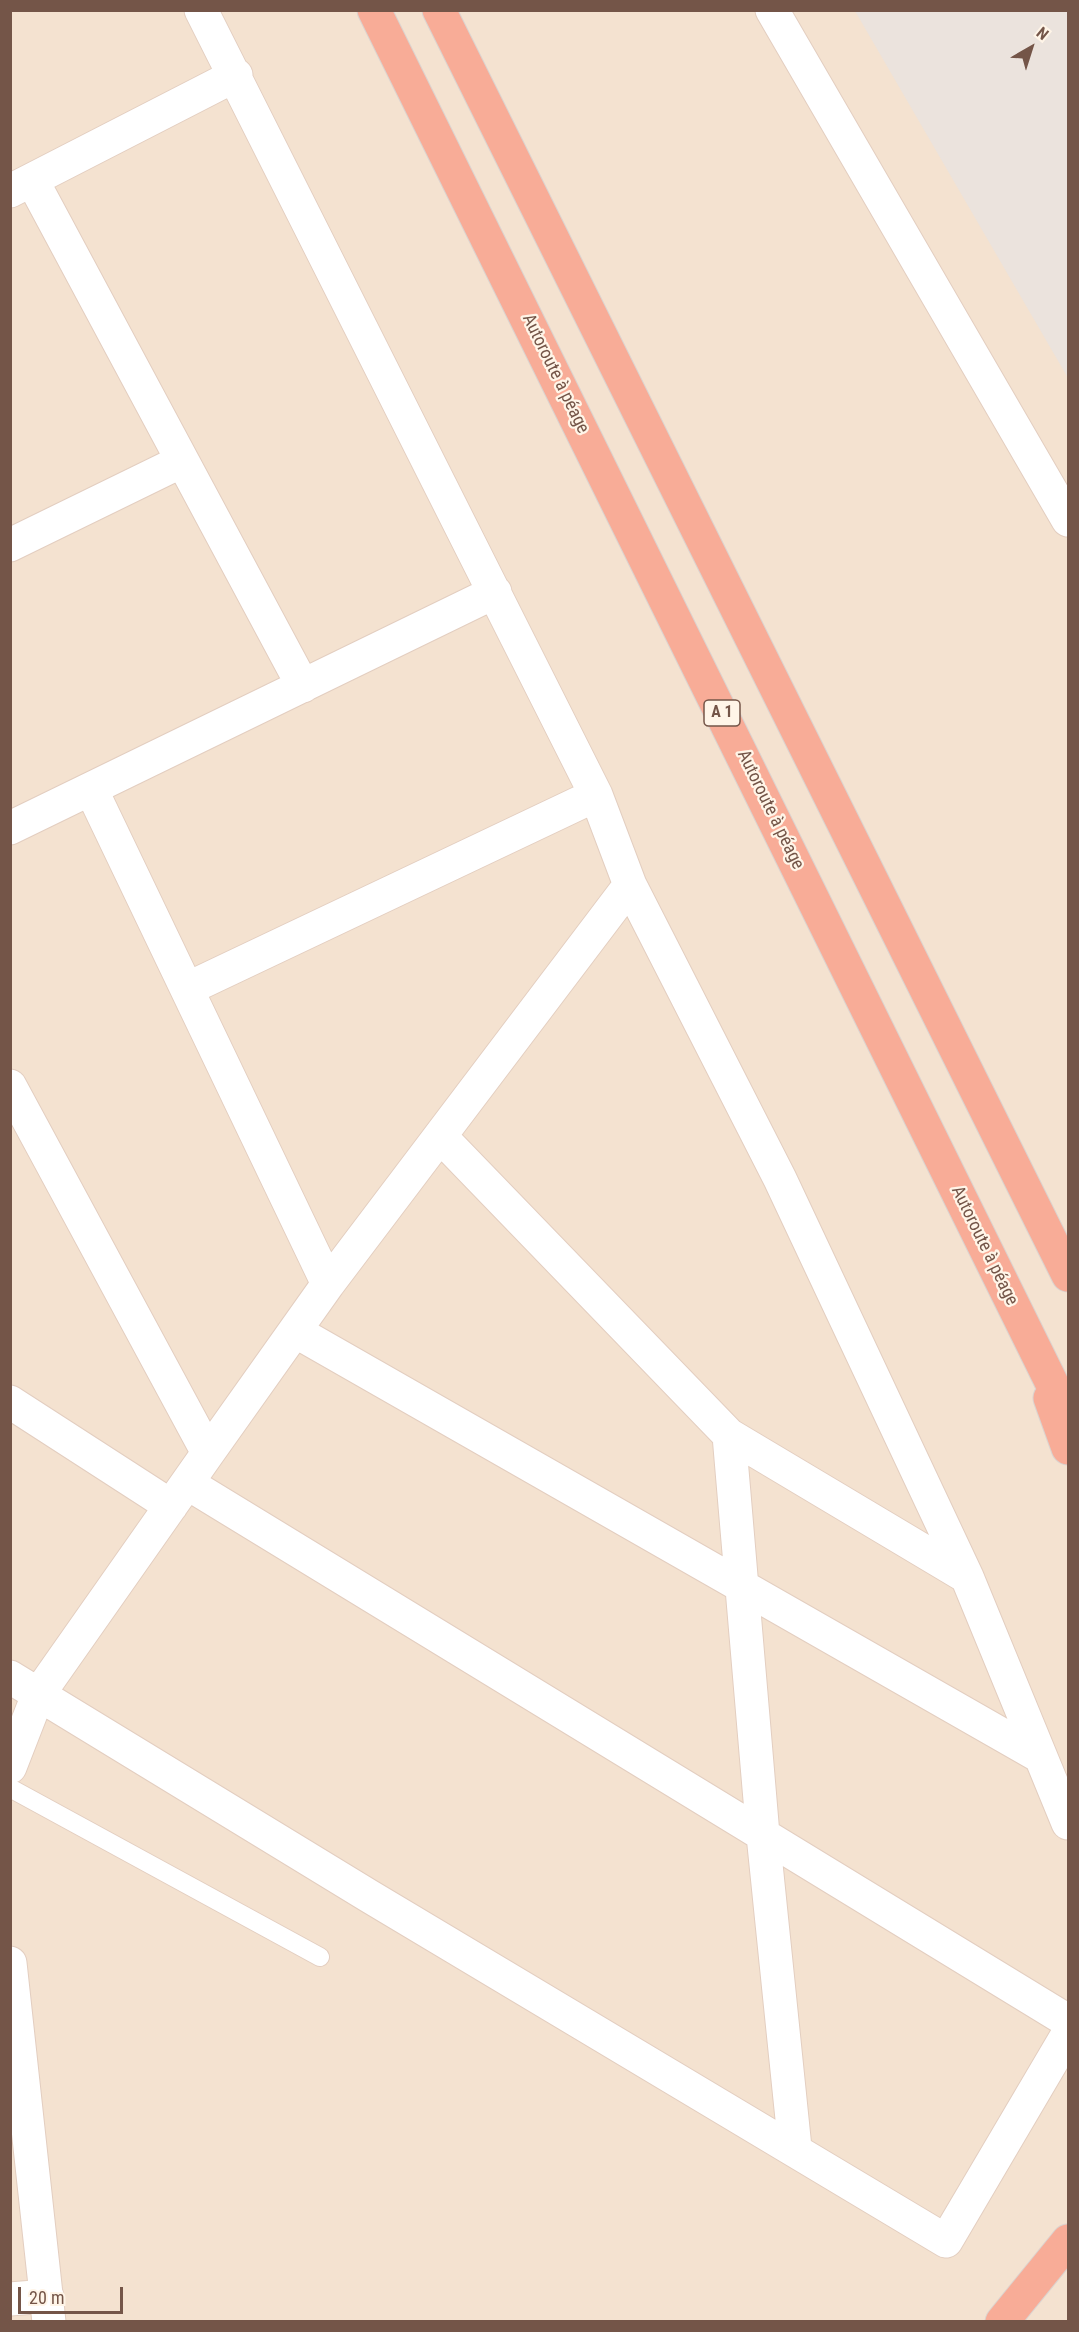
<!DOCTYPE html>
<meta charset="utf-8">
<style>
body{margin:0}
#map{position:relative;width:1079px;height:2332px;overflow:hidden;background:#fcf1e1;font-family:"Roboto Condensed",sans-serif}
canvas{display:block}
.frame{position:absolute;inset:0;border:12px solid #745548;pointer-events:none}
.north{position:absolute;left:1001px;top:18px;width:60px;height:60px;-webkit-text-stroke:4px #fff5e8;paint-order:stroke;rotate:39deg;font-size:16px;font-weight:700;line-height:24px;text-align:center;color:#745548}
.north::after{content:'';display:block;margin:auto;width:21px;height:27px;background:#745548;clip-path:polygon(50% 0,100% 100%,50% 72%,0 100%)}
.scale{position:absolute;left:18px;top:2287px;width:105px;height:27px;box-sizing:border-box;border:3px solid #745548;border-top:0;padding-left:8px;font-size:18px;line-height:21px;white-space:nowrap;color:#745548;-webkit-text-stroke:4px #fff5e8;paint-order:stroke}
</style>
<div id="map">
<canvas width="1079" height="2332"></canvas>
<div class="frame"></div>
<div class="north">N</div>
<div class="scale">20 m</div>
</div>
<script>
const c = document.querySelector('canvas').getContext('2d');
c.lineJoin = 'round';
function paint(path, color) { c.fillStyle = color; c.fill(path, 'evenodd'); }
const shape = rows => new Path2D(rows.map(r => 'M' + r).join(''));
function trace(path, color, width, dash) { c.strokeStyle = color; c.lineWidth = width; c.lineCap = dash ? 'butt' : 'round'; c.setLineDash(dash || []); c.stroke(path); }
function label(font, color, halo, rows, align = 'center') {
  c.font = font + ' "Roboto Condensed",sans-serif'; c.lineWidth = 4.5; c.setLineDash([]); c.textBaseline = 'middle'; c.strokeStyle = halo; c.fillStyle = color; for (const [text, x, y, turn = 0] of rows) {
    c.save(); c.translate(x, y); c.rotate((+turn || 0) * Math.PI / 180); c.textAlign = isNaN(turn) ? turn : align; if (halo) c.strokeText(text, 0, 0); c.fillText(text, 0, 0); c.restore();
  }
}
paint(shape([
 [11,11,1068,11,1068,2321,11,2321]
]), '#f4e2d0');
paint(shape([
 [855,11,1068,11,1068,378]
]), '#ebe3dd');
const service = shape([
 [10,1788,320,1957]
]);
const minor = shape([
 [772,10,1068,520],
 [32,180,303,686],
 [10,191,236,75],
 [10,545,182,461],
 [91,789,328,1284],
 [10,828,495,592],
 [630,885,780,1179,967,1577,1068,1823],
 [187,989,596,795],
 [10,1086,208,1453],
 [440,1136,729,1435,967,1577],
 [295,1331,1041,1757],
 [10,1402,171,1506],
 [729,1435,763,1835,795,2148],
 [187,1483,1068,2021],
 [10,1677,369,1896,946,2241,1068,2034],
 [10,1767,38,1695,208,1453,328,1284,630,885,596,795,201,10],
 [10,1963,49,2322],
 [10,2299,47,2296]
]);
const motorway = shape([
 [374,10,1068,1416],
 [439,10,1068,1275],
 [1050,1398,1068,1448],
 [1002,2322,1068,2241]
]);
trace(service, '#e3cec0', 20);
trace(minor, '#e3cec0', 35);
trace(motorway, '#dbd3cf', 35);
trace(service, '#fff', 18);
trace(minor, '#fff', 33);
trace(motorway, '#f8ac97', 33);
for (const [x, y, w] of [
 [722,713,36]
]) { const box = new Path2D(); box.roundRect(x - w / 2, y - 13, w, 26, 4.5); c.fillStyle = '#fff5e8'; c.fill(box); trace(box, '#745548', 1.5); }
label('bold 16px', '#745548', null, [
 ["A 1",722,713]
]);
label('18px', '#745548', '#fff5e8', [
 ["Autoroute à péage",555,374,64],
 ["Autoroute à péage",770,810,64],
 ["Autoroute à péage",984,1246,64]
]);
</script>
